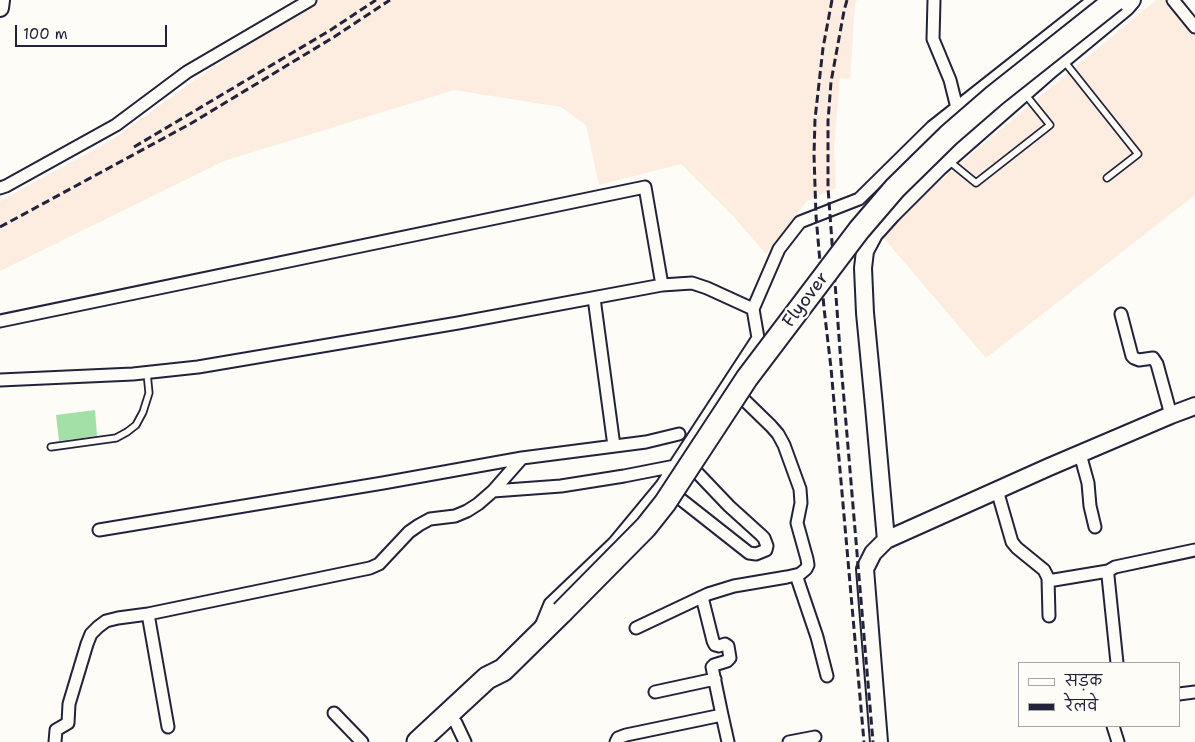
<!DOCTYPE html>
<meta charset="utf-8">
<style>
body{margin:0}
#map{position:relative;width:1195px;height:742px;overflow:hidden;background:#fdfcf7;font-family:"Shantell Sans","Playpen Sans Deva",sans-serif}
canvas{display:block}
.legend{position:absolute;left:1018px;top:662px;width:162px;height:65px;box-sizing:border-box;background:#fdfcf7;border:1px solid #a5a5ac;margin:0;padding:6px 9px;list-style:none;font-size:15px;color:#22223b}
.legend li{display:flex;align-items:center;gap:10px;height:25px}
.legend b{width:25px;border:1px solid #a5a5ac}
.scale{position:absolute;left:15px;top:25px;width:152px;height:22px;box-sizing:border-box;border:2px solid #22223b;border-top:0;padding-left:6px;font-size:15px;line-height:18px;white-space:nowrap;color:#22223b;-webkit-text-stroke:4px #fdfcf7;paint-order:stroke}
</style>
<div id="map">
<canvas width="1195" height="742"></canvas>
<ul class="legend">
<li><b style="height:6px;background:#fdfcf7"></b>सड़क</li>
<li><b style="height:6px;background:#22223b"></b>रेलवे</li>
</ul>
<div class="scale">100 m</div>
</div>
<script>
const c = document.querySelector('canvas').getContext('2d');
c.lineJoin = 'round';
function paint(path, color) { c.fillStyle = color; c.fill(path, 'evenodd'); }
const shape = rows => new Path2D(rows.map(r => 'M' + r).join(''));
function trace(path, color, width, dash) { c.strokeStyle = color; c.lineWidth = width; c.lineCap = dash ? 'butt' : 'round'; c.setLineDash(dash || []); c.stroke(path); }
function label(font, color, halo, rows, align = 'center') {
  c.font = font + ' "Shantell Sans",sans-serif'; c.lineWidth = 4.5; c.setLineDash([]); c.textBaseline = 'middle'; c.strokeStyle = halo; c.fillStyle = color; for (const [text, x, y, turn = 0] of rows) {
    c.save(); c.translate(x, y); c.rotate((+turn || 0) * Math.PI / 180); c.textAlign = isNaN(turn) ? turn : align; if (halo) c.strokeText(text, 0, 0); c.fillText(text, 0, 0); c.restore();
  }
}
paint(shape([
 [312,0,857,0,855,4,850,79,840,78,834,146,836,188,807,201,766,254,734,217,681,164,599,185,586,125,561,107,454,90,224,161,0,271,0,201,110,141,209,70],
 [1156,0,1168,0,1195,31,1195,195,986,358,881,235,956,167]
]), '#fcede0');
paint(shape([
 [95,410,97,436,59,441,56,415]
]), '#a2e0a8');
const lane = shape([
 [1064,61,1138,154,1107,178],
 [949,161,976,183,1050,125,1025,94],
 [51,447,116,438,127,432,136,425,143,412,149,393,147,373]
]);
const street = shape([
 [934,0,933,39,950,80,957,108],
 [1173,0,1195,27],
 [0,188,6,186,116,125,187,72,310,0],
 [594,298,614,446],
 [1121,314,1132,356,1134,358,1139,360,1153,358,1157,364,1171,415],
 [0,321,645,187,662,285],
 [0,380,133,374,198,367,458,323,662,285,692,283,707,288,753,309],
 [1080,454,1088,483,1090,506,1095,527],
 [669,490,749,553,756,554,766,550,767,546,764,538,761,535,729,506,688,463],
 [997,490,1012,542,1017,548,1044,570,1048,578,1049,616],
 [493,491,561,486,624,476,675,466],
 [99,530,383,483,522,458,646,442,679,434],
 [796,575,817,637,827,676],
 [1048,581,1108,571],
 [702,597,713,641,715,645,719,646,725,644,728,646,730,658,727,661,714,665,712,667,722,715],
 [148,614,168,727],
 [541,626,550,604,614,543,662,485,758,338,753,309,779,249,800,222,859,199,932,127,1093,0],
 [636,628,708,594,734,586,787,577,800,574,806,569,808,565,807,559,797,523,801,503,800,489,784,445,778,434,771,426,734,390],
 [1117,663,1108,576,1108,571,1115,567,1195,550],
 [655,692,715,679],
 [1179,694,1195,692],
 [334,713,362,742],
 [456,723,465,742],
 [1113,726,1118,742],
 [55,742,56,730,68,723,69,704,87,644,91,634,98,627,106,621,118,618,148,614,370,568,379,564,409,532,419,525,430,519,455,516,467,511,478,504,493,491,522,458],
 [616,742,618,738,626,735,722,715,728,742],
 [789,742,815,737]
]);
const secondary = shape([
 [0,8,1,0],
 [886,540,874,406,865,313,863,268,865,251,874,234,892,214,939,167,1051,69,1126,7,1132,0],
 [879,742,865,569,873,553,886,540,1049,467,1171,415,1195,406]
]);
const highway = shape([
 [418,742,487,678,503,670,562,612]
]);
trace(lane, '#22223b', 9);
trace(street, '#22223b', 15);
trace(secondary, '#22223b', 20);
trace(highway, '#22223b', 25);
trace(lane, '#fdfcf7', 5.5);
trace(street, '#fdfcf7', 11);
trace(secondary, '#fdfcf7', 16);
trace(highway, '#fdfcf7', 21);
trace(shape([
 [832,0,823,48,815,119,814,155,816,216,824,308,831,368,864,742],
 [847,0,844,11,831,82,828,121,828,188,841,364,873,742],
 [134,147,329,31,376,0],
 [0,227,190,124,334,37,390,0]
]), '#22223b', 3, [8, 4]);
const highwayBridge = shape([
 [562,612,646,527,665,503,747,378,859,230,895,188,949,135,994,96,1115,0]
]);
trace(highwayBridge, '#22223b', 25, []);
trace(highwayBridge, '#fdfcf7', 21);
label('18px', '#22223b', '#fdfcf7', [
 ["Flyover",806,300,-53]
]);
</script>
